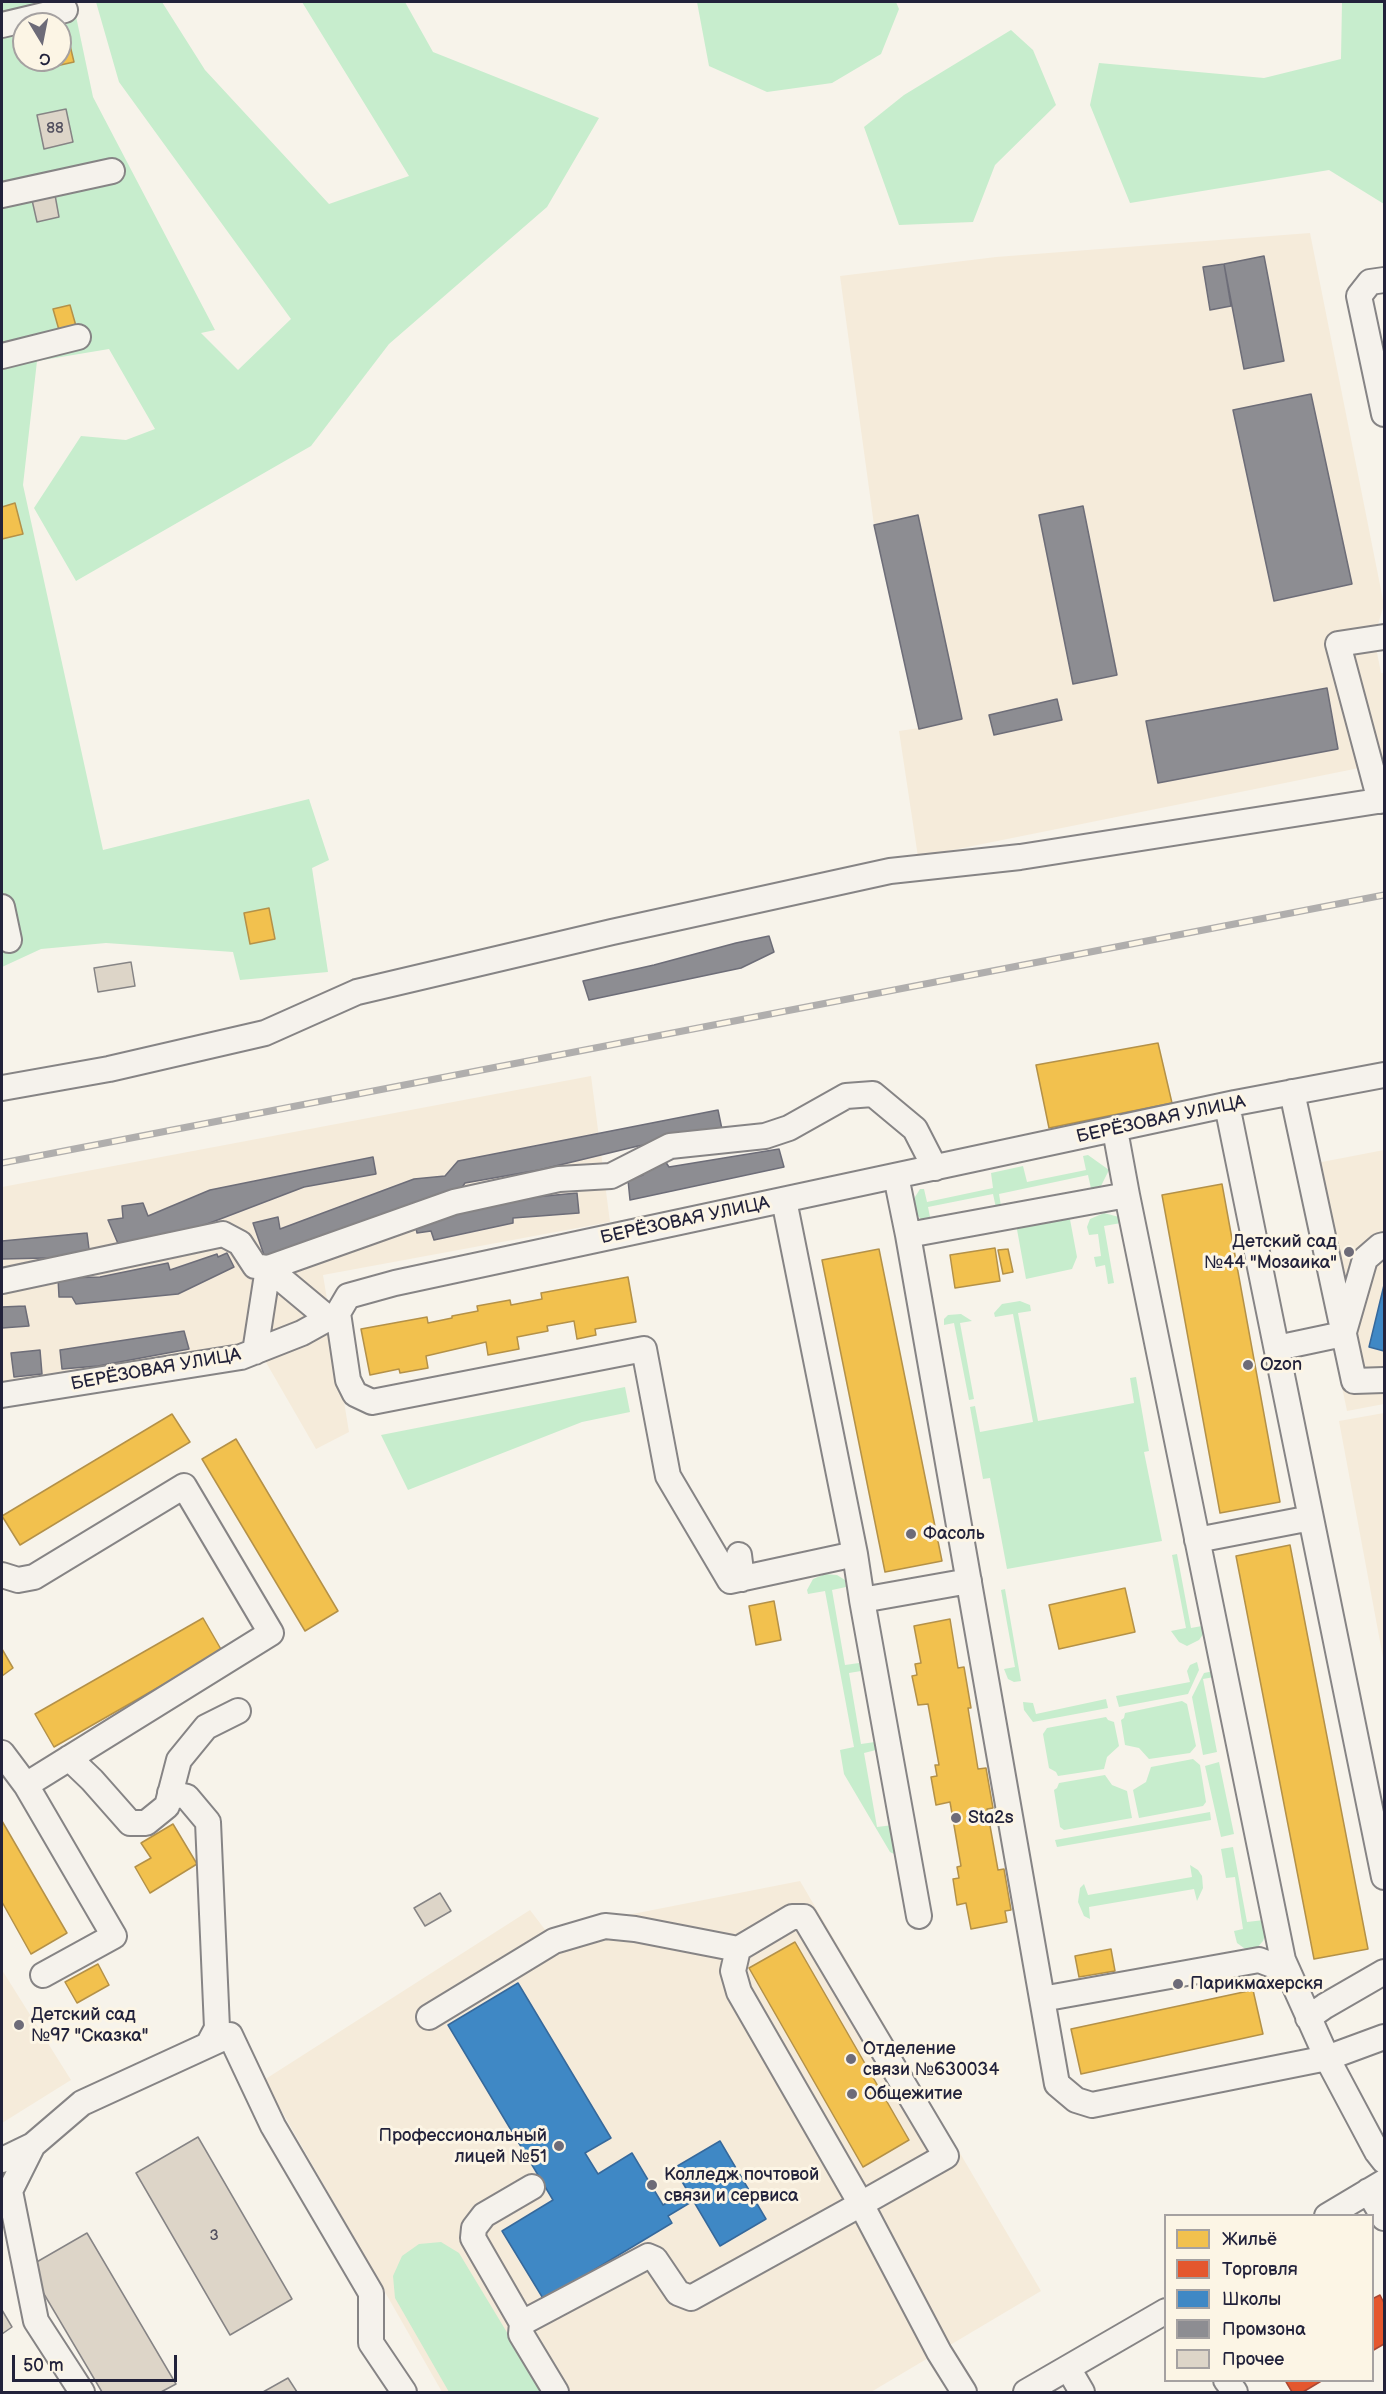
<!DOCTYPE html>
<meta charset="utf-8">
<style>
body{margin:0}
#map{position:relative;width:1386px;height:2394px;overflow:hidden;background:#f7f3ea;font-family:"Balsamiq Sans",sans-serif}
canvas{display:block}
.frame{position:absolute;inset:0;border:3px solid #22223b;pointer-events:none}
.legend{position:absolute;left:1164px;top:2214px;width:210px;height:168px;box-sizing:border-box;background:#fcf5e5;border:2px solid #a5a1a1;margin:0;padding:8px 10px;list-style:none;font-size:18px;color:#22223b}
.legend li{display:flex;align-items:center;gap:12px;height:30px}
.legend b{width:30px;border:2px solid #a5a1a1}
.north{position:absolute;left:12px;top:12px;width:60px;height:60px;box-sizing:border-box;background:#fcf5e5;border:2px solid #a5a1a1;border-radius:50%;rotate:170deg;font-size:16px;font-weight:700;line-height:24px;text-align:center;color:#22223b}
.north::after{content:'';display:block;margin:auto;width:21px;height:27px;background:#6d6b78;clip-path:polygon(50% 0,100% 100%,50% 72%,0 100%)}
.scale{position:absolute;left:12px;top:2355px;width:165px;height:27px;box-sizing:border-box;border:3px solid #22223b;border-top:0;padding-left:8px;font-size:18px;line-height:21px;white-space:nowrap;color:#22223b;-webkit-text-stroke:4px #fcf5e5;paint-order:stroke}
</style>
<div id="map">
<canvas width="1386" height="2394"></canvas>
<div class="frame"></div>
<ul class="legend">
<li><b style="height:16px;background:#f2c14e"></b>Жильё</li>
<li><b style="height:16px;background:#e4572e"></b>Торговля</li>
<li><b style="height:16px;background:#3f88c5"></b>Школы</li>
<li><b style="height:16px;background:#8d8d92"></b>Промзона</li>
<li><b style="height:16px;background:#ddd5c8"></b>Прочее</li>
</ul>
<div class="north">С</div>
<div class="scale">50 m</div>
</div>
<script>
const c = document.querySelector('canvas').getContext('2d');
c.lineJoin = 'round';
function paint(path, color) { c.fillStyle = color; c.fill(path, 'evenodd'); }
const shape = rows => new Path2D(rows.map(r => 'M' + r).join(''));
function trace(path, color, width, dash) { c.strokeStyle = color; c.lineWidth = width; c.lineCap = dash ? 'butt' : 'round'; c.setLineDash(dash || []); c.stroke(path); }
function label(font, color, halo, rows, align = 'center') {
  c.font = font + ' "Balsamiq Sans",sans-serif'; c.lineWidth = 6; c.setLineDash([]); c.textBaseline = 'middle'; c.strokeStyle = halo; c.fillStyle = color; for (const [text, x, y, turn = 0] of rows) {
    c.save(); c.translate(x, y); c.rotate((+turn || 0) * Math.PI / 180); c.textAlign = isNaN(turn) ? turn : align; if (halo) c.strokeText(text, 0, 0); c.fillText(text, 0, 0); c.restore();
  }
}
paint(shape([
 [1310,233,1384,605,1374,637,1381,673,1384,673,1384,763,918,857,899,731,919,728,874,525,840,276,996,257],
 [591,1076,610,1222,323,1275,349,1432,316,1449,256,1345,2,1387,2,1187],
 [1384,1150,1384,1404,1347,1411,1296,1167],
 [1384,1413,1384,1663,1339,1421],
 [800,1881,1041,2291,871,2392,442,2392,264,2080,530,1910,546,1931],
 [2,1970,71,2080,2,2123]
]), '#f5ebda');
paint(shape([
 [2,2,73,2,93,97,215,330,201,333,238,370,291,319,119,82,96,2,162,2,205,70,329,204,409,176,302,2,405,2,433,52,599,118,547,207,389,344,311,446,76,581,34,508,81,436,126,440,155,429,109,349,37,361,23,485,103,850,309,799,329,860,312,868,328,972,240,980,233,952,106,943,41,949,2,967],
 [24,24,60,24,60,60,24,60],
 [697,2,896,2,899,9,881,54,832,83,767,92,709,66],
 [1342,2,1384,2,1384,204,1329,170,1130,203,1090,105,1099,63,1264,78,1341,59],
 [1011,30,1033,50,1056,105,995,165,973,222,899,225,864,127,904,95],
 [1088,1155,1109,1170,1100,1188,1092,1193,1088,1175,999,1194,1001,1206,996,1208,993,1194,928,1207,931,1222,923,1221,916,1214,914,1205,915,1197,920,1189,924,1189,927,1202,993,1188,991,1173,1023,1166,1027,1182,1086,1170,1083,1156],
 [1104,1213,1119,1217,1121,1223,1104,1226,1114,1283,1108,1284,1105,1265,1096,1267,1094,1257,1101,1256,1098,1234,1089,1235,1087,1227,1090,1219],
 [1069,1214,1077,1257,1072,1269,1026,1279,1016,1224],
 [1020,1301,1030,1305,1031,1311,1018,1313,1038,1421,1134,1403,1130,1378,1136,1377,1149,1451,1144,1452,1162,1541,1007,1569,990,1478,983,1479,970,1407,975,1406,980,1432,1033,1422,1013,1314,995,1317,994,1313,1002,1304],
 [961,1314,972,1321,960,1323,974,1399,969,1400,954,1323,944,1325,944,1319,948,1315],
 [625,1387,630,1412,582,1422,408,1490,381,1435],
 [1177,1554,1191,1628,1202,1626,1204,1633,1199,1640,1187,1646,1179,1642,1171,1631,1186,1628,1172,1555],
 [825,1574,837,1575,845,1580,846,1587,832,1590,845,1665,859,1663,861,1671,849,1673,861,1744,875,1742,876,1750,864,1753,877,1827,893,1825,898,1852,894,1854,890,1852,844,1774,840,1750,854,1747,825,1591,808,1594,807,1590,813,1579],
 [1005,1589,1021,1681,1014,1682,1008,1679,1004,1669,1015,1667,1001,1590],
 [1197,1662,1199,1670,1188,1694,1119,1707,1116,1696,1190,1682,1187,1671,1190,1665],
 [1214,1671,1214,1677,1203,1679,1217,1752,1203,1755,1192,1697,1204,1673],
 [1106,1699,1108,1708,1033,1722,1024,1710,1023,1702,1033,1703,1036,1714],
 [1182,1701,1187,1704,1196,1746,1190,1753,1149,1759,1139,1748,1125,1745,1121,1720,1124,1718,1125,1713],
 [1106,1717,1108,1720,1114,1722,1119,1746,1107,1757,1104,1769,1058,1776,1056,1772,1049,1768,1043,1734,1047,1728],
 [1193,1759,1200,1765,1206,1802,1203,1806,1139,1818,1133,1790,1146,1782,1151,1767],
 [1219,1762,1234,1834,1221,1837,1205,1766],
 [1105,1775,1112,1785,1127,1791,1132,1818,1064,1830,1060,1827,1054,1790,1057,1788,1059,1783],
 [1210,1812,1211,1820,1057,1847,1055,1840],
 [1233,1847,1247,1922,1264,1920,1266,1932,1263,1941,1256,1949,1248,1951,1237,1943,1234,1931,1243,1929,1235,1877,1226,1878,1221,1849],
 [1190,1865,1198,1870,1202,1876,1203,1888,1197,1901,1194,1889,1089,1907,1090,1919,1084,1916,1078,1902,1080,1888,1084,1884,1088,1895,1192,1877],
 [441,2242,459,2253,543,2392,449,2392,395,2298,393,2276,402,2256,419,2244]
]), '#c7edcd');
const homes = shape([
 [67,33,74,62,38,70,36,60,60,60,60,35,67,33],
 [70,305,76,326,59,330,53,309,70,305],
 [15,503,23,534,2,539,2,507,15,503],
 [269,908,275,939,250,944,244,913,269,908],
 [1158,1043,1172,1103,1049,1128,1036,1065,1158,1043],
 [1222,1184,1280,1502,1220,1513,1162,1195,1222,1184],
 [995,1248,1000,1281,955,1288,950,1255,995,1248],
 [879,1249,942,1561,885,1572,822,1260,879,1249],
 [1008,1249,1013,1272,1003,1274,998,1250,1008,1249],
 [628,1277,636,1322,595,1329,596,1335,577,1339,574,1321,547,1326,548,1331,517,1337,519,1349,488,1355,486,1342,426,1356,428,1368,400,1373,399,1369,370,1375,361,1329,427,1317,428,1323,452,1318,452,1316,478,1311,477,1306,510,1300,511,1305,542,1299,541,1293,628,1277],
 [172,1414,190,1442,20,1545,2,1516,172,1414],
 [236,1439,338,1611,305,1631,202,1459,236,1439],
 [1290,1545,1368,1949,1314,1959,1236,1556,1290,1545],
 [1125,1588,1135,1632,1059,1649,1049,1605,1125,1588],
 [774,1601,781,1640,756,1645,749,1606,774,1601],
 [203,1618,222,1651,54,1747,35,1714,203,1618],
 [950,1619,958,1668,964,1667,971,1708,968,1708,978,1769,986,1768,993,1808,987,1809,998,1870,1004,1869,1011,1910,1005,1911,1007,1922,971,1929,966,1903,957,1905,953,1879,959,1878,957,1867,961,1866,950,1802,936,1805,931,1777,937,1776,935,1765,939,1765,928,1704,918,1705,912,1676,917,1675,915,1664,921,1663,914,1626,950,1619],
 [2,1649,13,1668,2,1676,2,1649],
 [2,1821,67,1933,31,1954,2,1902,2,1821],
 [173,1824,197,1864,150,1893,135,1867,151,1858,141,1843,173,1824],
 [795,1942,909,2140,863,2167,749,1968,795,1942],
 [1111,1949,1115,1971,1079,1977,1075,1956,1111,1949],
 [98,1964,109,1985,77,2003,65,1982,98,1964],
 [1253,1990,1263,2034,1081,2074,1071,2029,1253,1990]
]);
paint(homes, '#f2c14e');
trace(homes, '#b49148', 1.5);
const shops = shape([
 [1380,2295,1384,2303,1384,2344,1372,2351,1372,2299,1380,2295],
 [1285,2380,1323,2380,1303,2392,1292,2392,1285,2380]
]);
paint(shops, '#e4572e');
trace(shops, '#aa4732', 1.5);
const schools = shape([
 [1384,1285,1384,1351,1369,1347,1384,1285],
 [518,1983,611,2138,585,2153,598,2174,632,2153,663,2205,687,2191,693,2201,668,2216,672,2223,544,2300,502,2231,553,2200,448,2025,518,1983],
 [720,2141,766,2219,720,2246,674,2168,720,2141]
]);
paint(schools, '#3f88c5');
trace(schools, '#36699c', 1.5);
const industry = shape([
 [1264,256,1284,361,1244,369,1224,264,1264,256],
 [1224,264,1231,306,1210,310,1203,267,1224,264],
 [1311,394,1352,584,1274,601,1233,410,1311,394],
 [1083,506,1117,675,1073,684,1039,515,1083,506],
 [918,515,962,719,919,729,874,525,918,515],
 [1327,688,1338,749,1158,783,1146,721,1327,688],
 [1057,699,1062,720,994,735,989,715,1057,699],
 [769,936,774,952,741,968,589,1000,583,981,654,965,736,943,769,936],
 [718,1110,723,1134,638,1146,539,1170,465,1183,459,1192,444,1198,440,1194,265,1258,253,1223,278,1217,280,1229,414,1179,445,1176,458,1161,718,1110],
 [779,1149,784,1167,630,1200,628,1180,643,1175,644,1167,665,1161,669,1167,779,1149],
 [373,1157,376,1174,304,1187,194,1229,119,1246,108,1220,123,1218,122,1206,143,1203,148,1216,210,1190,373,1157],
 [577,1193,579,1213,513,1218,513,1223,434,1240,431,1231,417,1233,415,1223,514,1199,577,1193],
 [87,1233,90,1257,2,1259,2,1241,87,1233],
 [227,1253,234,1267,178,1294,76,1304,72,1297,59,1297,58,1278,100,1277,168,1263,170,1270,217,1254,218,1257,227,1253],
 [25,1306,29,1326,2,1328,2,1307,25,1306],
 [184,1331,189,1349,98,1366,62,1369,60,1350,184,1331],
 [40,1350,42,1374,14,1377,11,1353,40,1350]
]);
paint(industry, '#8d8d92');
trace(industry, '#6d6d78', 1.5);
const building = shape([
 [66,109,73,142,44,149,37,115,66,109],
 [55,195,59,217,37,222,32,200,55,195],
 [131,962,135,986,98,992,94,968,131,962],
 [440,1893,451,1911,425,1926,414,1908,440,1893],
 [198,2137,292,2299,230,2335,136,2173,198,2137],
 [87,2233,176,2384,161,2392,102,2392,28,2267,87,2233],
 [2,2310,12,2327,2,2334,2,2310],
 [288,2378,297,2392,263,2392,288,2378]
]);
paint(building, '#ddd5c8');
trace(building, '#868485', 1.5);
const minor = shape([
 [2,25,65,10],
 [2,195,112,171],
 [1384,280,1370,282,1359,296,1384,414],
 [2,356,78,337],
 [1380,801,1338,644,1384,637],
 [2,907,9,940],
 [2,1088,109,1069,265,1033,357,992,612,932,890,871,1020,857,1384,800],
 [1292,1092,1354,1381,1384,1380],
 [1227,1105,1384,1877],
 [1115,1130,1127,1195],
 [896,1176,908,1235],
 [784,1200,855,1554,862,1600],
 [2,1281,223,1234,240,1243,255,1266,268,1268,328,1318],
 [338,1313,348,1380,355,1394,372,1402,644,1349,668,1476,730,1581,855,1554],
 [1344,1332,1365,1259,1380,1246,1384,1245],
 [1277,1348,1343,1334],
 [255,1352,268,1268,454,1202,559,1179,611,1176,670,1146,765,1136,789,1128,846,1096,873,1094,915,1129,935,1168],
 [2,1395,241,1357,302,1333,338,1313,348,1296,395,1283,1235,1103,1384,1075],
 [1197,1540,1311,1518],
 [739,1555,742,1579],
 [2,1575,18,1580,34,1577,184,1486,271,1633,26,1785,2,1753],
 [69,1758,92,1780,130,1823,146,1823,167,1806,179,1760,206,1727,238,1711],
 [26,1785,114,1936,43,1975],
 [170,1793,187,1797,208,1822,217,2028,208,2045],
 [919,1916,862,1600,969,1581],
 [1042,1999,1259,1960,1288,1971],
 [429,2017,554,1941,605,1926,635,1929,738,1949],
 [1308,2018,1325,2006,1384,1972],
 [1384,2037,1327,2058,1092,2105,1076,2100,1057,2084,908,1235,1127,1195,1283,1960,1327,2058,1377,2152,1384,2161],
 [33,2145,10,2191,36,2321,82,2392],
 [2,2160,33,2145,82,2103,230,2035,273,2126,371,2293,371,2343,404,2392],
 [1368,2191,1384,2218],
 [1327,2216,1384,2182],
 [522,2323,473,2238,474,2228,484,2215,532,2187],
 [1068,2368,1082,2392],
 [1226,2380,1235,2392],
 [556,2392,521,2334,522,2323,648,2256,655,2259,678,2293,691,2298,861,2204,946,2156,804,1917,792,1917,738,1949,733,1971,739,1992,861,2204,939,2352,964,2392],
 [1026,2392,1166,2311]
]);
trace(minor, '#868485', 28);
trace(minor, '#f5f2ec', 24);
const rail = shape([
 [2,1163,1384,895]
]);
trace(rail, '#b0aead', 7);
trace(rail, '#fcf5e5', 4.5, [14]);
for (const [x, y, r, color] of [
 [1349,1252,6,"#6d6b78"],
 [1248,1365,6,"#6d6b78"],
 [911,1534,6,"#6d6b78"],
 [956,1818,6,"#6d6b78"],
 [1178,1984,6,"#6d6b78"],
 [19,2025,6,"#6d6b78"],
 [851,2059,6,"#6d6b78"],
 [852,2094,6,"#6d6b78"],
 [559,2146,6,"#6d6b78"],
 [652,2185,6,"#6d6b78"]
]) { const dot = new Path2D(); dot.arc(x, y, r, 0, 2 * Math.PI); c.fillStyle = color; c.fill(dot); trace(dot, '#fcf5e5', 2); }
label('15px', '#514f5e', null, [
 ["88",55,129],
 ["3",214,2236]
]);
label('18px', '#22223b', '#fcf5e5', [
 ["БЕРЁЗОВАЯ УЛИЦА",1161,1120,-12],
 ["БЕРЁЗОВАЯ УЛИЦА",685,1221,-12],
 ["БЕРЁЗОВАЯ УЛИЦА",156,1370,-10]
]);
label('18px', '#22223b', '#fcf5e5', [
 ["Детский сад",1337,1242,"right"],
 ["№44 \"Мозаика\"",1337,1263,"right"],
 ["Ozon",1260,1365],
 ["Фасоль",923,1534],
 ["Sta2s",968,1818],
 ["Парикмахерскя",1190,1984],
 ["Детский сад",31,2015],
 ["№97 \"Сказка\"",31,2036],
 ["Отделение",863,2049],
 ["связи №630034",863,2070],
 ["Общежитие",864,2094],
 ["Профессиональный",547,2136,"right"],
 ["лицей №51",547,2157,"right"],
 ["Колледж почтовой",664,2175],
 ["связи и сервиса",664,2196]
], 'left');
</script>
